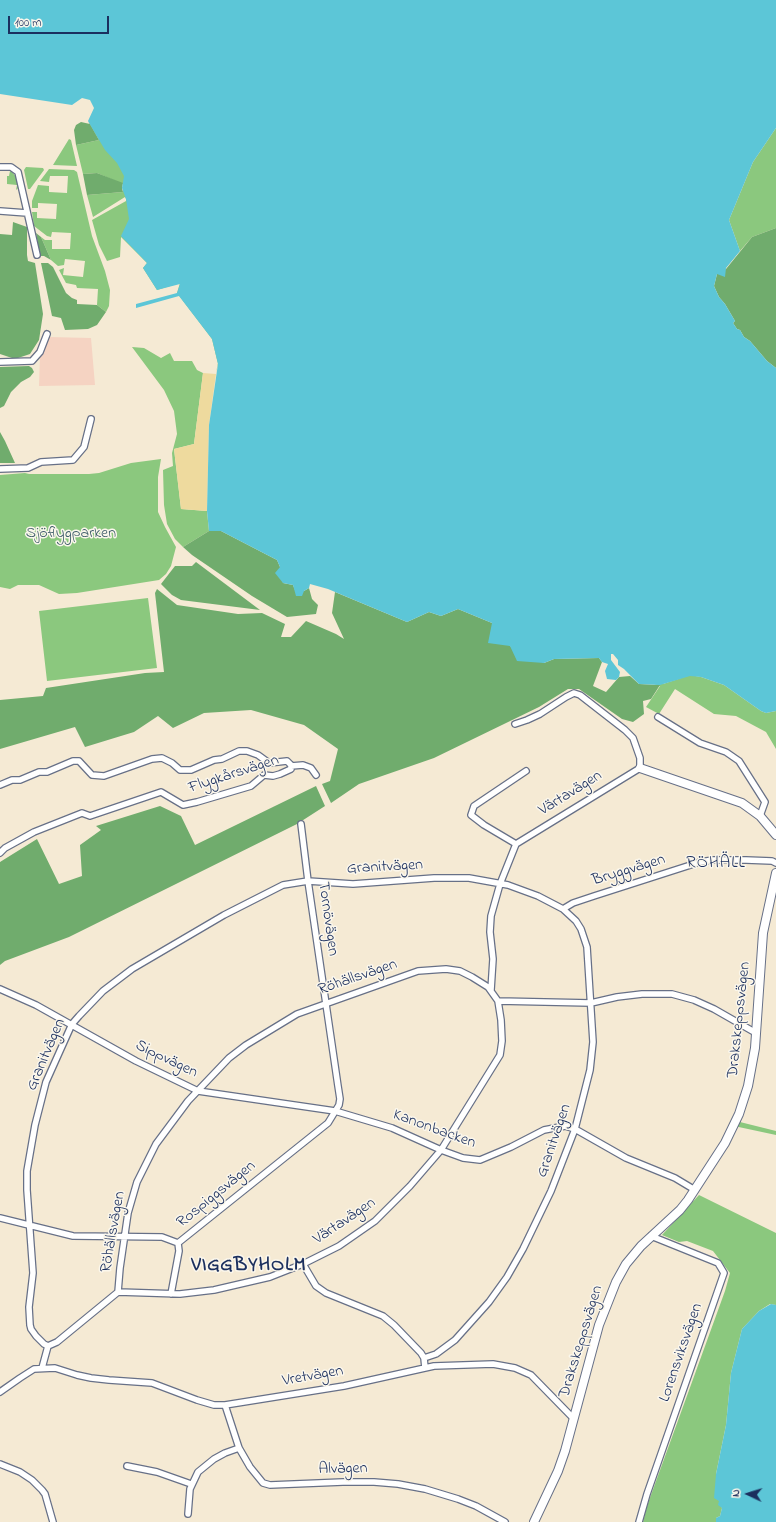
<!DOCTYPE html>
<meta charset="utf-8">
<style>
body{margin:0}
#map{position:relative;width:776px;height:1522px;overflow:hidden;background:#f5ead4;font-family:"Indie Flower",sans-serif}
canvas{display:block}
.north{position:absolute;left:728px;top:1474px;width:40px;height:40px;-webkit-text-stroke:3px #fbf7ec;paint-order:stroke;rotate:274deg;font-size:11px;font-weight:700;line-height:16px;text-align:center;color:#1b2f5e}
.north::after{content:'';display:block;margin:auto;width:14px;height:18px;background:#1b2f5e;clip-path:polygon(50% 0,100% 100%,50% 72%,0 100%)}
.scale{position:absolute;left:8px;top:16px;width:101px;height:18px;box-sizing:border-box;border:2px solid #1b2f5e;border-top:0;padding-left:5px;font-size:12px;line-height:14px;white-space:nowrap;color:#1b2f5e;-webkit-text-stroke:3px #fbf7ec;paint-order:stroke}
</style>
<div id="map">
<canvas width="776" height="1522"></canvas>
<div class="north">N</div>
<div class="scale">100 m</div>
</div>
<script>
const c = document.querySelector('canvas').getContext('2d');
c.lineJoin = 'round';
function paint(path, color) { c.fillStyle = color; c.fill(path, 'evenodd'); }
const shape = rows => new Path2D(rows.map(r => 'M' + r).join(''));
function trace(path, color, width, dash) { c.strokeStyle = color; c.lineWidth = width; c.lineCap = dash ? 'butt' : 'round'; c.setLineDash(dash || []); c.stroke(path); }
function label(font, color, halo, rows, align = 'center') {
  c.font = font + ' "Indie Flower",sans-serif'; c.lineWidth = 3; c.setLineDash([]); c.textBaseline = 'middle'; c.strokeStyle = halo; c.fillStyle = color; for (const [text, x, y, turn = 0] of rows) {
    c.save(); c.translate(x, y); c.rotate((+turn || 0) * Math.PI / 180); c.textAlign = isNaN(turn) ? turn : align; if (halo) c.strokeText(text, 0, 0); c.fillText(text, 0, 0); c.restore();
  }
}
paint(shape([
 [49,337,91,338,95,385,39,386,40,356]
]), '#f5d3c2');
paint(shape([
 [88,121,231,283,216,374,218,364,212,339,177,293,180,283,157,290,143,268,147,263,121,237,120,257,107,261,99,245,92,220,126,201,126,199,125,197,93,217,87,195,123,192,123,184,97,173,83,174,76,145,99,140],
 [776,128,776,228,752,237,740,251,729,220,753,162],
 [69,139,71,140,77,166,53,165],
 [26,167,43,168,44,170,30,189,28,189,24,170],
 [49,169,74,170,77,172,92,236,105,271,110,290,109,306,106,312,97,305,98,289,77,288,76,285,66,283,59,270,64,268,63,275,83,277,85,261,65,259,64,265,58,266,51,260,41,237,45,240,52,240,52,249,70,249,71,233,52,232,51,237,47,236,34,226,32,212,37,212,37,218,56,219,57,204,38,203,38,208,32,208,32,201,38,185,49,186,49,192,67,193,68,176,50,176,49,182,40,181],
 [10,171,12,172,17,178,19,187,16,190,17,185,7,184,7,176,9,176],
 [132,347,144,348,161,358,170,353,174,361,192,361,197,370,203,373,194,444,174,449,181,509,207,511,209,531,183,547,175,539,167,524,164,505,163,470,173,466,172,453,177,434,174,411,164,390],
 [161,459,158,477,158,512,165,527,176,547,171,566,166,574,159,580,77,593,59,594,39,585,18,585,10,589,0,587,0,475,25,473,29,474,89,474,99,473,131,463],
 [148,598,157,668,47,681,39,611],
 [690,675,701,677,724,685,761,711,766,713,776,711,776,749,766,732,736,716,714,714,675,689,659,714,646,707,660,686,643,680,663,684],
 [736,1121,776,1131,776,1135,734,1126],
 [699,1195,776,1233,776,1305,770,1304,759,1311,742,1329,731,1373,726,1425,716,1474,719,1501,722,1508,720,1516,716,1518,716,1522,643,1522,647,1506,725,1291,730,1273,713,1251,687,1241,679,1242,662,1235]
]), '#8bc87e');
paint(shape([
 [81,122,90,124,99,140,76,145,74,130,76,125],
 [97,173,123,183,122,188,123,192,87,195,83,174],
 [13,222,27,227,27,255,28,261,35,263,43,314,39,340,30,354,15,359,0,354,0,234,12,235],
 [776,228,776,368,767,361,750,341,744,337,740,330,737,329,733,323,735,321,725,304,719,297,714,286,717,274,726,269,752,237],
 [36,233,41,237,51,260,44,256,40,256],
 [41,263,48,263,53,267,66,293,72,298,77,300,77,304,97,305,106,312,97,325,88,329,65,330,61,318,52,316],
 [29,366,32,368,34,372,30,377,21,382,11,392,4,406,0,408,0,367],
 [0,432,5,441,15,463,0,463],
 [209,531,221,531,277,560,280,567,283,583,293,585,295,590,304,591,309,588,312,599,318,605,316,614,287,617,252,596,192,555,183,547],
 [196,562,260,610,181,600,172,595,161,584,175,566,192,566],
 [157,589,177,605,238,614,262,613,285,624,281,637,291,637,306,621,336,634,344,639,332,613,335,592,407,622,429,612,441,616,458,609,492,623,510,646,544,663,554,659,599,658,602,662,593,686,606,692,619,677,630,676,639,684,660,685,651,699,643,701,644,714,633,722,622,719,579,689,568,689,539,707,434,758,359,784,331,803,322,784,330,781,338,749,304,725,251,710,204,713,173,728,158,716,134,732,85,747,75,727,0,749,0,700,43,696,46,688,145,673,164,672,155,593],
 [316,786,325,806,297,824,69,937,5,961,0,965,0,862,37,839,59,884,82,876,80,845,101,830,96,826,160,806,181,816,195,845]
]), '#70ac6d');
paint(shape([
 [203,373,216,374,209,425,207,511,181,509,174,449,194,444]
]), '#eeda9e');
paint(shape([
 [0,0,776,0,776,128,753,162,729,220,740,251,726,268,725,277,717,274,714,286,719,297,725,304,735,321,733,323,737,329,740,330,744,337,750,341,767,361,776,368,776,711,766,713,761,711,724,685,701,677,690,676,660,685,639,684,624,669,618,665,618,660,613,654,611,654,611,660,620,672,619,677,616,680,607,679,605,671,608,664,602,662,599,658,554,659,544,663,517,661,510,646,488,643,492,623,458,609,441,616,429,612,407,622,328,589,310,584,309,588,304,591,302,596,296,596,293,585,283,583,275,573,280,567,277,560,221,531,209,531,207,511,209,425,218,364,212,339,179,296,136,308,136,304,177,293,180,284,157,290,143,268,147,263,121,236,129,219,126,199,122,188,124,176,117,163,105,150,88,121,94,108,90,100,82,98,72,105,0,94],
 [771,1304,776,1305,776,1522,716,1522,716,1518,720,1516,722,1508,718,1505,719,1501,714,1498,716,1474,726,1425,731,1373,742,1329,759,1311]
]), '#5cc6d7');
const street = shape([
 [0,167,11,167,18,172,37,255],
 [0,211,27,213],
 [0,362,32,361,40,352,47,334],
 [0,469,28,468,41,462,73,460,84,447,91,419],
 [658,717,700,743,726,752,739,761,765,802,760,816],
 [291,766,303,765,311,768,316,775],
 [0,785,12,780,20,780,39,772,47,772,73,761,79,761,92,775,104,776,152,759,162,758,172,763,180,770,191,770,214,760,222,759,239,751,247,751,258,755,269,763,287,761,291,765,291,769,280,774,273,776,264,775,251,786,197,802,183,805,161,792,90,816,82,813,34,832,5,848,0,853],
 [516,844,484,825,471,815,474,806,526,771],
 [563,909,573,903,594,896,700,862,713,860,746,860,772,861,776,863],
 [0,989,36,1005,136,1061,198,1091,335,1111,392,1128,441,1150,463,1158,480,1160,511,1147,544,1130,565,1126,575,1129,626,1158,675,1178,695,1190],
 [491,990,493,959,490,932,491,916,500,884,516,844,640,768,640,758,633,738,625,730,580,695,574,693,566,697,540,714,527,720,515,724],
 [0,1218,73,1236,162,1237,178,1243],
 [178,1243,328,1123,339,1105,340,1099,338,1086,308,881,301,824],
 [303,1264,316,1286,326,1293,383,1316,394,1325,421,1353,424,1358,425,1368],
 [118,1292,120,1268,128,1213,137,1182,156,1144,188,1101,229,1058,246,1045,297,1014,418,971,446,969,460,971,472,977,488,987,498,1001,591,1003,617,997,642,994,672,994,694,1000,714,1009,756,1033],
 [171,1294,179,1251,178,1243],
 [48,1346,44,1344,36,1336,31,1329,30,1325,29,1307,33,1273,27,1190,27,1171,35,1125,46,1082,72,1024,79,1016,103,991,132,969,224,915,283,885,308,881,353,884,434,878,469,878,508,885,538,896,563,909,576,921,581,929,587,947,593,1042,590,1070,575,1129,551,1191,523,1249,507,1277,489,1302,455,1340,436,1354,424,1358],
 [42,1368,48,1346,57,1342,118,1292,180,1294,214,1290,270,1277,303,1264,339,1246,375,1221,410,1186,441,1150,500,1055,502,1041,501,1020,498,1001],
 [0,1392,20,1378,34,1369,55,1368,77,1375,91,1378,109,1380,152,1383,197,1400,214,1405,225,1405,344,1386,434,1366,493,1364,515,1368,531,1375,573,1418],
 [225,1405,239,1448,250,1467,263,1483,270,1485,343,1482,374,1482,398,1484,425,1489,458,1499,476,1506,505,1522],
 [0,1464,20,1472,32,1480,42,1490,45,1494,53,1522],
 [127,1466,157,1472,191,1484],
 [188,1514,190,1489,198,1472,214,1459,225,1453,239,1448],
 [639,1522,647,1494,724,1273,718,1263,651,1236]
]);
const secondary = shape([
 [640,768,742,803,760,816,776,835],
 [534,1522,558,1471,565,1451,599,1325,616,1282,626,1264,641,1246,680,1210,688,1200,725,1143,739,1114,748,1086,755,1048,763,933,776,873]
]);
trace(street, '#677087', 8);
trace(secondary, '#677087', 10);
trace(street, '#fff', 5.5);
trace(secondary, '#fff', 8);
label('16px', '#3d5d68', '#fbf7ec', [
 ["Sjöflygparken",71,534]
]);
label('16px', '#1b2f5e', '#fbf7ec', [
 ["Flygkårsvägen",234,775,-18],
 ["Värtavägen",571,794,-32],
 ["Granitvägen",385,868,-3],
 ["Bryggvägen",629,871,-17],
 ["Tornövägen",327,919,82],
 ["Röhällsvägen",358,978,-19],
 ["Drakskeppsvägen",740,1020,-84],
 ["Granitvägen",47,1055,-67],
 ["Sippvägen",166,1060,26],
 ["Kanonbacken",434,1130,20],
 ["Granitvägen",555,1141,-71],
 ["Rospiggsvägen",217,1195,-39],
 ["Värtavägen",345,1222,-34],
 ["Röhällsvägen",114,1232,-80],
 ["Drakskeppsvägen",582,1342,-73],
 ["Lorensviksvägen",682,1353,-71],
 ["Vretvägen",313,1377,-10],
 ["Alvägen",343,1470,-1]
]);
c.letterSpacing = '1px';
label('17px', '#1b2f5e', '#fbf7ec', [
 ["RÖHÄLL",716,864]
]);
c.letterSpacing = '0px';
c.letterSpacing = '1px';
label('bold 20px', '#1b2f5e', '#fbf7ec', [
 ["VIGGBYHOLM",249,1267]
]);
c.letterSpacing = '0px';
</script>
